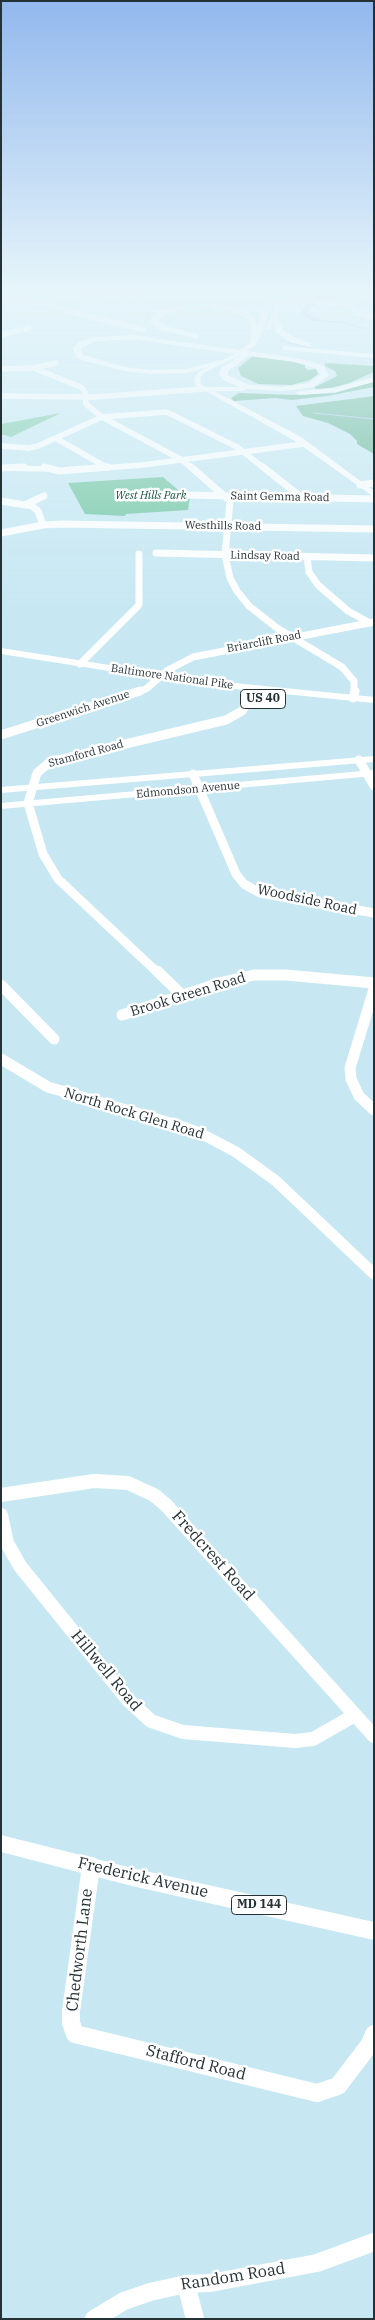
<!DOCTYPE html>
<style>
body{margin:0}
#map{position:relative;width:375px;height:2320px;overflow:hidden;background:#c7e8f3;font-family:"IBM Plex Serif",serif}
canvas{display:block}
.frame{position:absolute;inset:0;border:2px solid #243135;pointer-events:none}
</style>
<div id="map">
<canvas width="375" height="2320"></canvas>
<div class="frame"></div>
</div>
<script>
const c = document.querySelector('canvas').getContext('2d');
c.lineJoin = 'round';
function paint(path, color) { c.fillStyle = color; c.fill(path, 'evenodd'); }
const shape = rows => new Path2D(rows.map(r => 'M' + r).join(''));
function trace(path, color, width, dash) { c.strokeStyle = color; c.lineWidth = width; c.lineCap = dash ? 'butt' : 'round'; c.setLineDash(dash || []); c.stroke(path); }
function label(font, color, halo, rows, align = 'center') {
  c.font = font + ' "IBM Plex Serif",serif'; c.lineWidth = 5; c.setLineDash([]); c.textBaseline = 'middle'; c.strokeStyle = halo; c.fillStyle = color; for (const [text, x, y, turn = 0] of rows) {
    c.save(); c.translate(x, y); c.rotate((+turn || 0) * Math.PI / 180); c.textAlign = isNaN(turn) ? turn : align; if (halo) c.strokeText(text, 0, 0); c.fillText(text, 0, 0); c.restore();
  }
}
paint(shape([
 [61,413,11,437,1,434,1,424],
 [163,477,185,496,190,496,188,510,126,514,125,516,85,514,68,483]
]), '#72c6a2');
paint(shape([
 [253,356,291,361,305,365,305,368,308,370,316,369,318,374,310,380,292,385,258,384,241,376,238,368],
 [325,363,374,366,374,372,349,383,331,388,316,389,314,387,317,386,337,376,335,371,325,366],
 [374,381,374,387,327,396,292,400,275,398,234,401,231,398,239,393,294,395,335,393],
 [374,396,374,454,357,444,357,441,350,434,328,423,303,416,296,406]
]), '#5db28f');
paint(shape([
 [337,290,344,290,309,308,306,313,324,321,342,321,374,331,341,323,312,321,300,313,312,298,325,294,329,294,327,296,329,296]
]), '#b1bef5');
trace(shape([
 [58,291,68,290],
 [281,341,313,349],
 [314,413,374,419]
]), '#b1bef5', 1);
trace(shape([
 [121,290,125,295],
 [279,302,296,299,351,305],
 [351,305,356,312,374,318],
 [351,305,356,290],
 [1,335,29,328],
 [33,368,81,387,85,392,86,404,102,417,182,460,193,469],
 [1,369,33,368,56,363],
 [1,396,94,397,203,389],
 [57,439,108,468],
 [1,446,29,448,38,446,102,417,167,412,237,447,265,469],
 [1,468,49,469],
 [91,469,142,465,304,444]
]), '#fff', 5.5);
trace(shape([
 [44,467,59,471,108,467],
 [191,467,230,501,225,555,230,578,237,591,249,606,277,628,342,667,354,681,354,692],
 [263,467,301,497],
 [1,468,24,467],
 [360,485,374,483],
 [186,495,374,499],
 [1,501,32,506,38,511,43,525],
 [27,504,44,496],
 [1,533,43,525,61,524,374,529],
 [156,553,374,558],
 [307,557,309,572,318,585,348,611,370,623],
 [80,664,139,605,139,554],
 [136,692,146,689,168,670,193,657,374,622],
 [254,692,256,689]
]), '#fff', 7);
trace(shape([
 [353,698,355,691],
 [1,735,140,691],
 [359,760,374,786],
 [193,774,236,874,244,884,260,893,374,913],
 [158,973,58,879,43,854,28,803,37,773,50,762,226,720,242,711,255,691]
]), '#fff', 9);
trace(shape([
 [157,971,182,995],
 [1,985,54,1039],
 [374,989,350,1068,351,1079,359,1096,374,1110],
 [122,1015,223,982,254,975,286,975,374,983],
 [1,1059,48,1087,177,1125,200,1133,236,1152,276,1181,374,1274]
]), '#fff', 11);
trace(shape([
 [1,1495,94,1481,128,1483,154,1495,166,1505,374,1736],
 [1,1515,7,1543,20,1566,128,1700,151,1721,183,1732,295,1741,313,1739,355,1715]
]), '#fff', 14);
trace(shape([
 [91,1866,71,2011,71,2023,75,2034,317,2093,338,2086,370,2044,374,2034],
 [186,2284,195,2319],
 [94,2319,124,2301,150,2292,186,2284,210,2283,317,2263,374,2242]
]), '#fff', 18);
paint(shape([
 [374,290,374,292,287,293,270,329,265,330,280,293,276,293,262,333,255,345,237,357,205,372,200,378,201,384,301,437,374,491,374,497,295,441,195,385,194,378,201,370,233,355,250,343,270,293,161,295,1,303,1,299,161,291,374,290],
 [1,648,205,680,374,697,374,703,205,686,1,654,1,648],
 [374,756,374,762,1,793,1,787,374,756],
 [374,770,374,776,1,809,1,803,374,770],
 [1,1835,132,1868,374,1922,374,1940,132,1886,1,1852,1,1835]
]), '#fff');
paint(shape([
 [1,290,146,328,147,330,143,332,75,316,1,293,1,290],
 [43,290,76,292,108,290,76,296,43,290],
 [210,304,236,307,253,315,259,328,258,342,251,340,251,328,247,318,231,311,210,308,182,309,165,314,158,320,166,326,198,334,198,338,195,338,160,330,151,323,150,319,159,310,182,305,210,304],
 [270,315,276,315,283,330,296,338,311,343,311,347,290,342,277,333,270,315],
 [133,335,296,358,323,365,329,375,314,387,282,391,247,389,243,391,203,391,199,389,200,387,240,387,223,380,219,374,222,367,241,355,133,339,96,341,84,346,81,349,83,355,91,357,125,367,149,370,187,369,220,360,224,362,187,373,149,374,125,371,85,361,77,358,73,349,78,342,95,337,133,335],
 [249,356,295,362,317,369,321,374,309,383,282,387,249,385,229,376,227,374,229,370,249,356],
 [283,346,374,354,374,358,286,350,283,350,283,346],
 [374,377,374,382,336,392,300,395,296,393,300,391,335,388,374,377]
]), '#fff');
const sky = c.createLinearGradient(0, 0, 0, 615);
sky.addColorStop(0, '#92b8ed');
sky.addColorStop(0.47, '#e6f5fa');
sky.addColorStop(1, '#e6f5fa00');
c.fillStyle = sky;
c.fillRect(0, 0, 375, 615);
label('italic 11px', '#11553e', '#fff', [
 ["West Hills Park",151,496]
]);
label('11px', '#243135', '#fff', [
 ["Saint Gemma Road",280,497,1],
 ["Westhills Road",223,526,1],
 ["Lindsay Road",265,556,1],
 ["Briarclift Road",264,642,-11],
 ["Baltimore National Pike",172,677,8],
 ["Greenwich Avenue",83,709,-18],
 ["Stamford Road",86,754,-15],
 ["Edmondson Avenue",188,790,-5]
]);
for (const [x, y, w] of [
 [263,699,45],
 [259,1905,55]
]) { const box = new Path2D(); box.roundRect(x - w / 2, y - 9.5, w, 19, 4); c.fillStyle = '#fff'; c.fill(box); trace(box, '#243135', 1); }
label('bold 12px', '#243135', null, [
 ["US 40",263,699],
 ["MD 144",259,1905]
]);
label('14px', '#243135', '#fff', [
 ["Woodside Road",307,900,12],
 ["Brook Green Road",188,995,-17],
 ["North Rock Glen Road",134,1114,17]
]);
label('16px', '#243135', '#fff', [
 ["Fredcrest Road",213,1556,48],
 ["Hillwell Road",106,1671,50],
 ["Frederick Avenue",143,1878,13],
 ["Chedworth Lane",80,1950,-83],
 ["Stafford Road",196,2063,14],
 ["Random Road",233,2277,-9]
]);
</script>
